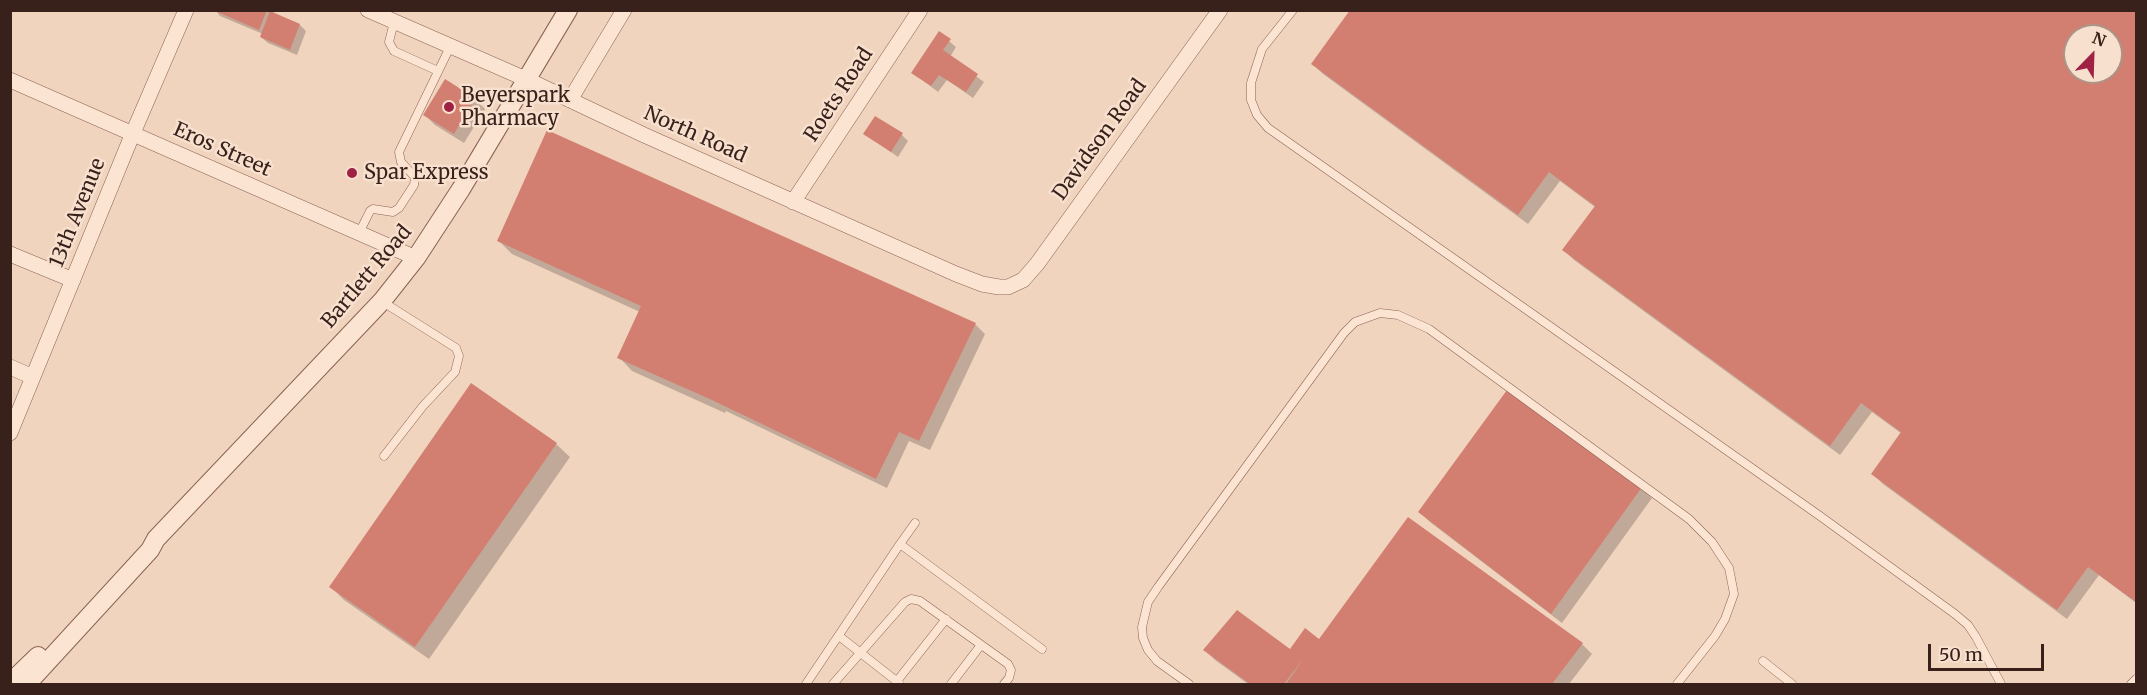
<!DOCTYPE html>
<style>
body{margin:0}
#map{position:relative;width:2147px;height:695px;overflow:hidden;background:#f1d4be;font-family:Merriweather,serif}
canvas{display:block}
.frame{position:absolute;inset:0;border:12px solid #39211b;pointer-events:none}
.north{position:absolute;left:2063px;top:24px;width:60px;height:60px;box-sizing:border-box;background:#f8e0ce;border:2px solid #ac9486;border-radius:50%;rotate:23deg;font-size:16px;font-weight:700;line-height:24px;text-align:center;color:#39211b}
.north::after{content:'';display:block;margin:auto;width:21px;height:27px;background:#9f2144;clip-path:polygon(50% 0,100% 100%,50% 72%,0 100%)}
.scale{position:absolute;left:1928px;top:644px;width:116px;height:27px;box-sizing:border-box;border:3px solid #39211b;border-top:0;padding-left:8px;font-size:18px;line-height:21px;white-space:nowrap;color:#39211b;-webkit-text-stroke:4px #f8e0ce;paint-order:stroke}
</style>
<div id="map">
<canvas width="2147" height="695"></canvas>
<div class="frame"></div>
<div class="north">N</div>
<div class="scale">50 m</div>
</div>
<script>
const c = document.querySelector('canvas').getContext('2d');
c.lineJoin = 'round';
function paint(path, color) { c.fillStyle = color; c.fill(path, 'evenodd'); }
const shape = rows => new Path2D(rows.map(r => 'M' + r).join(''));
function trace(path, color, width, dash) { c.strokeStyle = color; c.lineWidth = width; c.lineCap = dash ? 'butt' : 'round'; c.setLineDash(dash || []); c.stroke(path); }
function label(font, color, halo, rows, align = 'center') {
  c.font = font + ' Merriweather,serif'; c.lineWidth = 5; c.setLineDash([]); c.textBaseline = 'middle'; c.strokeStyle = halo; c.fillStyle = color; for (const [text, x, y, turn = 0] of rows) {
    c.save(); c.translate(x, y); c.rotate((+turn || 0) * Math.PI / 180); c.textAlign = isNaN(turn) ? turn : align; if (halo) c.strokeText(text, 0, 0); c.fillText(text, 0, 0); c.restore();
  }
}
paint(shape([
 [215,10,271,10,275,14,300,25,306,31,297,55,268,43,261,37,263,34,220,16],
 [1352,10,2136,10,2136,603,2099,575,2067,619,1883,484,1873,474,1902,434,1872,412,1840,455,1574,260,1564,250,1595,207,1560,181,1528,224,1323,74,1313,64],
 [2075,36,2111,36,2111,72,2075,72],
 [939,33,956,47,950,57,984,82,973,98,947,80,938,92,913,73],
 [446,81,475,99,485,109,464,143,435,125,425,115],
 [865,134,902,135,908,141,898,157],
 [499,241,975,324,985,334,930,450,909,441,887,488,726,411,725,413,632,371,619,357,640,312,512,254],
 [556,444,570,457,429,659,344,600,331,587],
 [1641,488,1652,498,1562,623,1430,522,1420,512],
 [1320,641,1582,644,1592,654,1569,684,1248,684,1215,660,1205,650,1291,651]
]), '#0003');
paint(shape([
 [213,10,267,10,259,30],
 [1350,10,2136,10,2136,602,2088,567,2057,610,1871,474,1901,432,1861,403,1830,446,1562,250,1595,206,1549,172,1518,215,1311,64],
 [2075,36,2111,36,2111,72,2075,72],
 [270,11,300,24,290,50,260,37],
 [939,31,951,39,943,50,978,74,966,92,939,75,931,86,911,73],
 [445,79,475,98,454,134,423,115],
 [875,116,903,133,891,152,863,134],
 [547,130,976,323,919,441,899,432,876,479,712,400,617,358,641,306,497,241],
 [471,383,557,443,415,647,329,587],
 [1507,390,1642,487,1551,614,1418,512],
 [1408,517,1583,643,1552,684,1286,684,1304,658,1284,684,1250,684,1203,650,1237,610,1290,649,1305,628,1319,639]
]), '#d27e71');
const service = shape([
 [1293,10,1262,49,1251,83,1251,100,1257,115,1268,128,1820,516,1955,614,1968,625,1976,637,2001,684],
 [394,22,389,42,394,51,438,71],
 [359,233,370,211,373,209,393,212,399,208,414,185,415,177,401,162,399,152,450,47],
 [383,302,456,348,459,356,455,372,423,406,384,456],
 [915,523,900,544,1042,649],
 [839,636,899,683],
 [1763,661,1792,684],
 [897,681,946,619],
 [806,684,900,544],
 [833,684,905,602,911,599,920,601,1008,664,1011,670,1009,678,1004,684],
 [951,684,981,645],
 [1189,684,1157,661,1148,650,1143,638,1142,627,1148,602,1158,587,1344,333,1355,322,1380,313,1398,315,1429,329,1689,519,1712,542,1729,568,1734,594,1725,619,1715,636,1677,684],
 [2131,684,2136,679]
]);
const minor = shape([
 [368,10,528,80,644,135,956,274,982,284,999,287,1008,287,1023,280,1037,264,1220,10],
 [10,80,416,258],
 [570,100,624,10],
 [793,202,920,10],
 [10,254,73,280],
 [10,367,33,377],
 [10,433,133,133,186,10]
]);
const tertiary = shape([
 [10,683,38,656],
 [27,684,150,550,156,539,382,301,416,258,461,189,568,10]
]);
trace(service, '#8b6355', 9);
trace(minor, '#8b6355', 16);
trace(tertiary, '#8b6355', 20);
trace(service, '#fbe4d2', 8);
trace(minor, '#fbe4d2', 15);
trace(tertiary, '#fbe4d2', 18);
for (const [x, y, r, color] of [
 [449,107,6,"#9f2144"],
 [352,173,6,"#9f2144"]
]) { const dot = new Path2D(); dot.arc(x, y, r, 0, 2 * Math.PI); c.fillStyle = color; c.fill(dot); trace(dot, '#f8e0ce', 2); }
label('20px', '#39211b', '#f8e0ce', [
 ["Roets Road",839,95,-57],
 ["North Road",695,135,24],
 ["Davidson Road",1100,140,-54],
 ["Eros Street",222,150,24],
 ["13th Avenue",78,213,-68],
 ["Bartlett Road",367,277,-50]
]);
label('20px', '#39211b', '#f8e0ce', [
 ["Beyerspark",461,96],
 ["Pharmacy",461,119],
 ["Spar Express",364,173]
], 'left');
</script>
